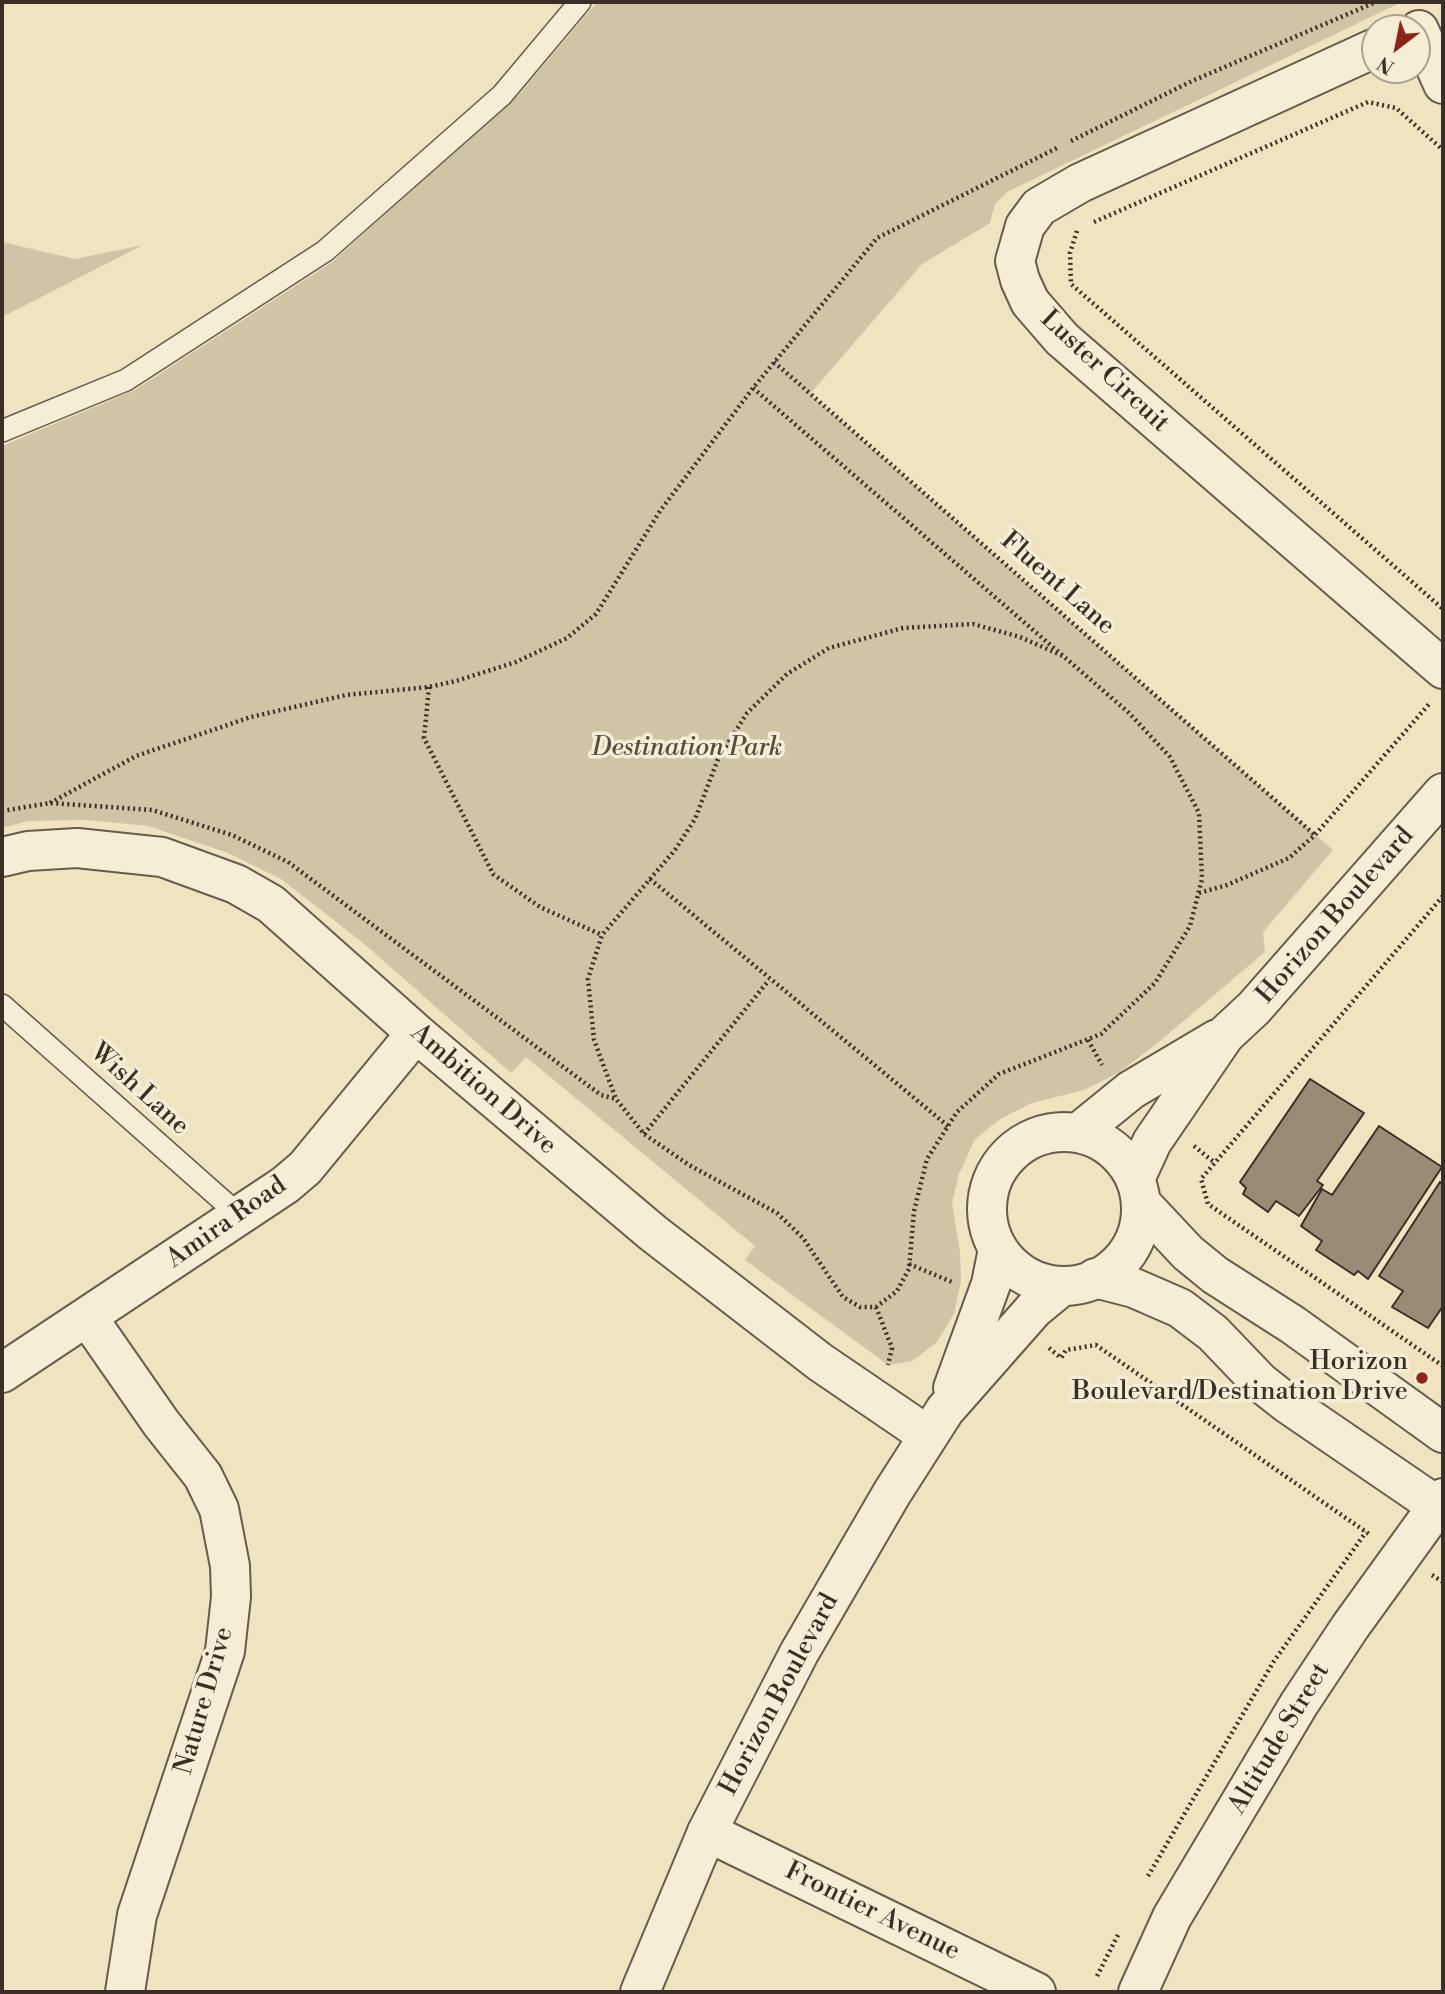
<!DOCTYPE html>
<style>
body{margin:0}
#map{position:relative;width:1445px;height:1994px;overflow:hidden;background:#efe3c0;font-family:"Libre Bodoni",serif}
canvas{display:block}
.frame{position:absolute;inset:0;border:4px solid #3a2e26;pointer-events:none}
.north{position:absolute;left:1361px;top:14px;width:70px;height:70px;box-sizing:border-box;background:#f5edd6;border:2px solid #aaa190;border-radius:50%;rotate:212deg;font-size:19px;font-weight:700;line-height:28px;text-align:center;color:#3a2e26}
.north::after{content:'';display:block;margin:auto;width:24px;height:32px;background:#8f2418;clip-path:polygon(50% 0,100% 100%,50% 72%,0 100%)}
</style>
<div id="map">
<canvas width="1445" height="1994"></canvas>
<div class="frame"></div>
<div class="north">N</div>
</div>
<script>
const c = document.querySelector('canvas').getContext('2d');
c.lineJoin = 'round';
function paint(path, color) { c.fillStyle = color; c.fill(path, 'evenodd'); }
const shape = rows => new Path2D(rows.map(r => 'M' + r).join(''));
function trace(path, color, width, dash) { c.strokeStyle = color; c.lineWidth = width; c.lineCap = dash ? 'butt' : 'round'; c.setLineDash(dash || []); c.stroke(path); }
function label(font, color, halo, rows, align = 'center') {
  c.font = font + ' "Libre Bodoni",serif'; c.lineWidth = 7; c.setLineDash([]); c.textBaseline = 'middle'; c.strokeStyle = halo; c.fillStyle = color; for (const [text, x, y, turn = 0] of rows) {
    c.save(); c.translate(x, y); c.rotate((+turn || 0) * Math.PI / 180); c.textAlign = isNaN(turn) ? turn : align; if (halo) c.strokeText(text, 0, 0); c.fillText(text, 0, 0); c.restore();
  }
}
paint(shape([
 [597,2,1402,2,1007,192,995,204,990,223,922,264,810,394,1333,850,1263,932,1265,952,1154,1046,1118,1073,1084,1090,1032,1103,1002,1118,975,1139,959,1174,952,1203,960,1252,961,1280,954,1314,937,1342,912,1361,888,1365,745,1260,755,1246,526,1057,511,1073,362,942,281,879,228,853,148,826,87,820,28,821,2,828,2,446,135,390,331,263,520,93],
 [2,242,75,259,143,245,2,317]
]), '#d0c4a6');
const building = shape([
 [1310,1079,1364,1113,1317,1181,1323,1185,1299,1216,1276,1201,1268,1212,1243,1194,1246,1188,1240,1182,1310,1079],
 [1379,1126,1442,1167,1368,1279,1358,1271,1354,1275,1316,1250,1322,1241,1301,1226,1322,1189,1332,1195,1379,1126],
 [1440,1182,1443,1185,1443,1306,1428,1328,1392,1307,1403,1291,1379,1276,1440,1182]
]);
paint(building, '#988c76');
trace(building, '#3a2e26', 2);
const service = shape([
 [2,431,126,380,325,251,502,95,580,2],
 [2,1005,240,1216]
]);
const minor = shape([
 [1419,30,1443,84],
 [1375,48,1080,183,1039,207,1025,226,1015,261,1020,280,1030,302,1062,339,1443,669],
 [2,857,28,851,77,848,162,857,236,884,271,904,416,1033,653,1233,820,1362,927,1435],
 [88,1318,161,1423,203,1476,219,1509,230,1566,231,1597,225,1651,137,1915,125,1992],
 [2,1373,285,1185,305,1168,416,1033],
 [707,1832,1036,1992],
 [1138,1992,1172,1917,1299,1704,1350,1627,1443,1498]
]);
const tertiary = shape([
 '987 1209a77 77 0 1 1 154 0a77 77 0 1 1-154 0Z',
 [1078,1133,1131,1090,1217,1039],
 [1135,1179,1152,1142,1225,1035,1254,1008,1443,793],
 [1142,1204,1188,1253,1215,1275,1293,1325,1443,1433],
 [1095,1278,1134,1288,1180,1308,1213,1333,1260,1382,1288,1404,1443,1510],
 [953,1388,991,1284,998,1249],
 [640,1992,707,1832,799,1653,892,1493,945,1410,1034,1309,1062,1286]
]);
trace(service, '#675b4c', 24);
trace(minor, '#675b4c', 42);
trace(tertiary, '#675b4c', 42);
trace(shape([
 [1071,141,1192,81,1376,2],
 [1094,222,1368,102,1396,108,1443,150],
 [1077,231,1070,253,1071,284,1443,609],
 [774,362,1315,835],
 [753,388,1128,712,1170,757,1199,813,1202,879,1190,926,1155,983,1101,1034,999,1074,957,1112,927,1159,914,1211,909,1269,897,1291,876,1307,860,1307,843,1297,803,1238,777,1213,689,1165,644,1134,616,1099,594,1040,588,979,602,935,675,850,695,819,718,759,747,713,787,674,829,648,903,628,973,624,1020,637,1063,656],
 [429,687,424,738,493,874,540,907,602,935],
 [50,803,136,756,251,717,346,695,429,687,456,681,516,662,567,638,596,614,660,511,753,388,877,238,1057,148],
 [2,811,50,803,152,810,232,835,288,862,601,1095,616,1099],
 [650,879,948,1126],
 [1199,893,1227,885,1289,858,1315,835,1430,703],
 [1443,896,1201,1179,1208,1204,1443,1366],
 [1088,1040,1102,1065],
 [644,1134,769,980],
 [1194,1146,1215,1163],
 [909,1264,952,1282],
 [876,1307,892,1348,888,1365],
 [1049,1348,1061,1358,1066,1350,1096,1345,1369,1534],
 [1432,1575,1443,1582],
 [1148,1876,1274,1661,1366,1532],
 [1097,1976,1119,1933]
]), '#3a2e26', 4.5, [2, 3.5]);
trace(service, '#f5edd6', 21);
trace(minor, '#f5edd6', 38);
trace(tertiary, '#f5edd6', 38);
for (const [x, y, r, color] of [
 [1422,1378,7,"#8f2418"]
]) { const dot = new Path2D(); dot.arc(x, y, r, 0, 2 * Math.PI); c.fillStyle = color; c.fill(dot); trace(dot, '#f5edd6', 2.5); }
label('26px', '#3a2e26', '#f5edd6', [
 ["Luster Circuit",1104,372,43],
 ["Fluent Lane",1057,584,41],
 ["Horizon Boulevard",1336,916,-49],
 ["Wish Lane",139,1090,42],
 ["Ambition Drive",483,1090,41],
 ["Amira Road",227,1223,-35],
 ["Horizon Boulevard",780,1695,-62],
 ["Nature Drive",205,1701,-74],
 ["Altitude Street",1280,1739,-59],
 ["Frontier Avenue",872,1912,26]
]);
label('italic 26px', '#584c40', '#f5edd6', [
 ["Destination Park",687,749]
]);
label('26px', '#3a2e26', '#f5edd6', [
 ["Horizon",1408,1363],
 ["Boulevard/Destination Drive",1408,1393]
], 'right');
</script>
